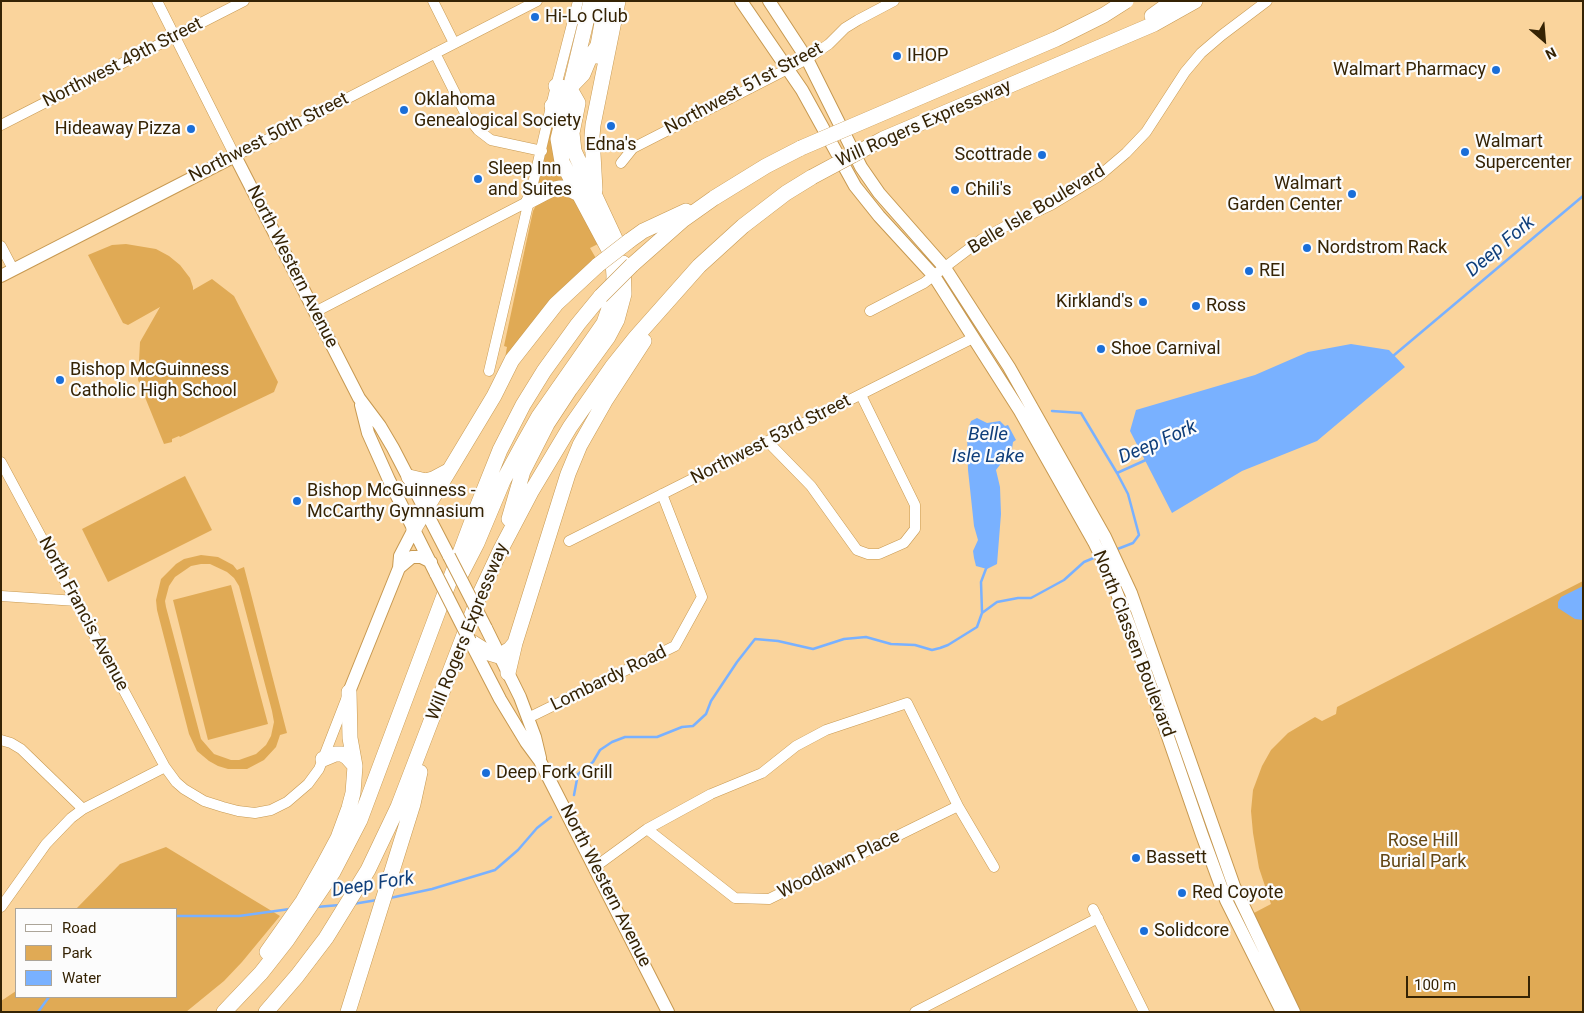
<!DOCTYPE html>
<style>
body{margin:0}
#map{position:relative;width:1584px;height:1013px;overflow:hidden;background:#fad49c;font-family:Roboto,sans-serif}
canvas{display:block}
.frame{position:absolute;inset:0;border:2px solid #352304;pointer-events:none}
.legend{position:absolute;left:15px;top:908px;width:162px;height:90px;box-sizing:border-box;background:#fcfcfc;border:1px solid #aca599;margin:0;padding:6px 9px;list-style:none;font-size:15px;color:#352304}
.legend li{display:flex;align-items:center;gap:10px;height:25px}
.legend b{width:25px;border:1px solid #aca599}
.north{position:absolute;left:1519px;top:15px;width:50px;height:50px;-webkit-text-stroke:4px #fcfcfc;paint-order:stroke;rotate:153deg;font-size:14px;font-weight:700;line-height:20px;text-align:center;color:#352304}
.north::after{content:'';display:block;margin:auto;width:18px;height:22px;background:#352304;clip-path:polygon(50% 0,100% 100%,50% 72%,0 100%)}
.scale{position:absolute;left:1406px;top:976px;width:124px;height:22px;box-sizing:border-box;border:2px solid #352304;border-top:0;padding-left:6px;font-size:15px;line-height:18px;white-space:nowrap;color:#352304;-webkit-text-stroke:4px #fcfcfc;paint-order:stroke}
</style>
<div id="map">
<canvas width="1584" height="1013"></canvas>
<div class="frame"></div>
<ul class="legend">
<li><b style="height:6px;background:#fff"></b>Road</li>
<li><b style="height:14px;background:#e0aa55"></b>Park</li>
<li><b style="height:14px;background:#79b1ff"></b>Water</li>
</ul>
<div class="north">N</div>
<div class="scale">100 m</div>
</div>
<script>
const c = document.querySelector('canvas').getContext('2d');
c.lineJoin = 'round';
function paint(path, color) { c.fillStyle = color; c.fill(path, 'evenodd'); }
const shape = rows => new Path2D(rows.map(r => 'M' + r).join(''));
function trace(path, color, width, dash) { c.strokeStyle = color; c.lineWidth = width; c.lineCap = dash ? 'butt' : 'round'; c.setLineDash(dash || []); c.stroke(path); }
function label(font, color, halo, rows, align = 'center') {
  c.font = font + ' Roboto,sans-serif'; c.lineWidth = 4.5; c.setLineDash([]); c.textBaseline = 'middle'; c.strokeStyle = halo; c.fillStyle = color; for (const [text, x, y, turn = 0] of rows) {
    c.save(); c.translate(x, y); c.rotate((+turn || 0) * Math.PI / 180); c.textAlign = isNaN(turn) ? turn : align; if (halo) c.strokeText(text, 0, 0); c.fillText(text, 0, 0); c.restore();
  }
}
paint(shape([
 [557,104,566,181,540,187,538,183],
 [556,193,573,195,600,243,590,248,597,260,503,369,507,347,504,346,533,211,536,205],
 [126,244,156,249,169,256,180,265,190,278,193,287,193,290,212,279,234,296,278,382,274,392,180,437,179,436,172,439,172,442,164,444,138,380,140,342,160,307,128,325,123,323,88,255,112,245],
 [185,476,212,530,108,582,82,529],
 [201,555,218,557,233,565,237,570,244,567,287,733,280,735,276,747,264,760,247,769,228,769,218,766,209,761,197,751,189,734,157,610,156,600,161,579,176,564,184,559],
 [201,564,210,564,227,572,234,578,239,586,272,711,274,722,271,736,266,745,256,754,239,760,231,760,214,754,201,739,166,607,165,601,169,586,175,577,191,566],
 [1583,581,1583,1012,1300,1012,1252,914,1271,904,1259,868,1253,833,1251,811,1253,790,1262,766,1271,750,1288,733,1315,717,1322,721,1336,714,1337,707],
 [231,585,268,724,208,740,173,600],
 [166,847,280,916,242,962,224,981,186,1012,1,1012,1,1001,16,991,16,997,176,997,176,909,76,909,120,864]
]), '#e0aa55');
paint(shape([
 [1351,344,1389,350,1405,367,1317,441,1242,471,1172,513,1130,431,1136,410,1255,375,1308,352],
 [977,418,987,423,1000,421,1005,426,1008,425,1016,440,1013,442,1012,449,996,470,1000,487,1001,514,997,564,987,569,976,566,974,558,973,551,978,540,974,526,968,470,967,432,971,421],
 [1583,586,1583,620,1575,619,1558,608,1558,602,1561,597]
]), '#79b1ff');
trace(shape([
 [1393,356,1583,196],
 [1052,411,1081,413,1117,473],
 [1115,550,1133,543,1139,535,1128,494,1117,473,1148,459],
 [982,612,981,582,987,566],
 [574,795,578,774,593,762,600,750,612,742,625,737,657,737,682,727,693,726,706,714,711,701,737,662,755,639,778,641,813,649,844,639,866,637,891,644,915,645,932,650,940,648,948,645,977,627,982,613,997,602,1018,598,1031,598,1064,580,1084,562,1096,557],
 [390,898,432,889,495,870,518,850,537,828,551,817],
 [353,904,377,900],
 [316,907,340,905],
 [176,916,239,916,290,909],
 [38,1012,49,997]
]), '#79b1ff', 2.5);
const minor = shape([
 [157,1,235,156,537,1],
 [433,1,454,43],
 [435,53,466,115,478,130,491,140,542,151],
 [1,125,244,1],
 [621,163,633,148,807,59,829,44,845,28,858,20,894,1],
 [1,246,13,269],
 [870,311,924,283,982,239,1008,225,1051,205,1099,176,1126,153,1146,132,1185,72,1201,53,1222,35,1267,1],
 [315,312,529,201],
 [489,371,554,94,578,1],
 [768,442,811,486,857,550,868,554,879,554,904,543,915,529,915,505,861,395],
 [1,462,165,767],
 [569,541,973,338],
 [1,596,77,601],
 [528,718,675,646,702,597,662,494],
 [1,740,11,743,21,749,83,809],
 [647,829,735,898,769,899,958,806],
 [595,867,647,829,711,794,762,773,796,746,826,730,907,703,958,806,994,867],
 [1,907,46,844,71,818,83,809,165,767,176,782,184,789,204,801,223,807,238,811,255,813,271,810,287,802,308,784,319,769,347,697],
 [1093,909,1144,1012],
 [915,1012,1098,918]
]);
const major = shape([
 [741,1,802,90,855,186,879,216,934,276,1020,411,1094,542,1109,573,1130,627,1202,835,1226,900,1282,1012],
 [769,1,807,59,861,167,879,193,945,268,1009,367,1105,537,1131,593,1234,886,1294,1012],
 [1,276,235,156,359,398,380,426,393,448,449,556],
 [361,405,368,433,389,480,436,574],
 [399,568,412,557,421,557,431,562],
 [486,628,520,697,535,737,540,758],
 [470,641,500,699,526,742,540,761,668,1012],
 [349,692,399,568,400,556,414,529]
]);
const highway = shape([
 [1152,16,1173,1],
 [596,56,606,1],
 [556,86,570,89,578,103,572,133,574,151,616,241],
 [994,92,1154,24,1195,1],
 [552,106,583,74,590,57,597,47],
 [595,190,592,136,593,125,618,1],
 [529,201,550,190,559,188,567,188,579,194],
 [629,241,643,231,686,211],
 [632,265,683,220,714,198,766,166,801,148],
 [409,477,426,481,433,479,448,471],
 [509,519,523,471,547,424,570,389,608,337,617,320,624,294,623,263],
 [414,529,494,396,512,360,556,304,598,265],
 [460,576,477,543,503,481,522,446,539,416,604,323,613,297,614,276,613,262,609,250,562,162,558,139,591,1],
 [470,641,489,653,499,656,510,649,515,643],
 [508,673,515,643,568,474,580,445,605,401,644,341],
 [323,759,335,754,342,754,347,757,355,766],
 [267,952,303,901,323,866,338,838,349,808,353,793,355,766,350,738,349,692],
 [224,1012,261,973,287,940,333,872,346,847,360,820,478,505,500,450,523,405,544,371,578,324,601,296],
 [266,1012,297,976,326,938,368,870,398,807,479,596,501,549,531,492,570,427,612,367,636,337,699,266,743,226,786,193,812,177],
 [348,1012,413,804,420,772]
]);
trace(minor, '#c79951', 11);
trace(major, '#c79951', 14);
trace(highway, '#c79951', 16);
trace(minor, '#fff', 10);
trace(major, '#fff', 12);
trace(highway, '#fff', 15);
const majorBridge = shape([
 [449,556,486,628],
 [436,574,470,641]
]);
const highwayBridge = shape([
 [801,148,1056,39,1104,15,1126,1],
 [812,177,883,139,994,92],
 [598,265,629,241],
 [601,296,632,265]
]);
trace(majorBridge, '#c79951', 14, []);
trace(highwayBridge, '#c79951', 16, []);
trace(majorBridge, '#fff', 12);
trace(highwayBridge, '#fff', 15);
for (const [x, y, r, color] of [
 [535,17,5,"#1a6ed8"],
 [897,56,5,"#1a6ed8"],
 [1496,70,5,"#1a6ed8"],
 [404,110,5,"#1a6ed8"],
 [611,126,5,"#1a6ed8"],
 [191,129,5,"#1a6ed8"],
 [1465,152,5,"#1a6ed8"],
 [1042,155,5,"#1a6ed8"],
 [478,179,5,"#1a6ed8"],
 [955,190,5,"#1a6ed8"],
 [1352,194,5,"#1a6ed8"],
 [1307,248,5,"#1a6ed8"],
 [1249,271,5,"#1a6ed8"],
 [1143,302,5,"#1a6ed8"],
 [1196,306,5,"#1a6ed8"],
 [1101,349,5,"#1a6ed8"],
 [60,380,5,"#1a6ed8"],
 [297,501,5,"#1a6ed8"],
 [486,773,5,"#1a6ed8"],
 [1136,858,5,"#1a6ed8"],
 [1182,893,5,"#1a6ed8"],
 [1144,931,5,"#1a6ed8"]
]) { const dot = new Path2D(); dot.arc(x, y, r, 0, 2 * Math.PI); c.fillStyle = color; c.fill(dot); trace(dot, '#fcfcfc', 2); }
label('18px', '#352304', '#fcfcfc', [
 ["Hi-Lo Club",545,17],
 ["IHOP",907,56],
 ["Walmart Pharmacy",1486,70,"right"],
 ["Oklahoma",414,100],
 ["Genealogical Society",414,121],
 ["Hideaway Pizza",181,129,"right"],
 ["Walmart",1475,142],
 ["Supercenter",1475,163],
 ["Edna's",611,145,"center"],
 ["Scottrade",1032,155,"right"],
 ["Sleep Inn",488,169],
 ["and Suites",488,190],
 ["Walmart",1342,184,"right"],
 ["Garden Center",1342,205,"right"],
 ["Chili's",965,190],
 ["Nordstrom Rack",1317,248],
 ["REI",1259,271],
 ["Kirkland's",1133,302,"right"],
 ["Ross",1206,306],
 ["Shoe Carnival",1111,349],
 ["Bishop McGuinness",70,370],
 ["Catholic High School",70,391],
 ["Bishop McGuinness -",307,491],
 ["McCarthy Gymnasium",307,512],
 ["Deep Fork Grill",496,773],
 ["Bassett",1146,858],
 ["Red Coyote",1192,893],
 ["Solidcore",1154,931]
], 'left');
label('18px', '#352304', '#fcfcfc', [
 ["Northwest 49th Street",123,63,-27],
 ["Northwest 51st Street",744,89,-28],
 ["Will Rogers Expressway",924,124,-24],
 ["Northwest 50th Street",269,138,-27],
 ["Belle Isle Boulevard",1037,210,-31],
 ["North Western Avenue",292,267,63],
 ["Northwest 53rd Street",771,440,-27],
 ["North Francis Avenue",83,614,62],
 ["Will Rogers Expressway",468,632,-68],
 ["North Classen Boulevard",1133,644,69],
 ["Lombardy Road",609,679,-26],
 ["Woodlawn Place",839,865,-26],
 ["North Western Avenue",605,886,63]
]);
label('18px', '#634614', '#fcfcfc', [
 ["Rose Hill",1423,841],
 ["Burial Park",1423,862]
]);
label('italic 19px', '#0f3e7a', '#fcfcfc', [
 ["Deep Fork",1501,247,-40],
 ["Belle",988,435],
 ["Isle Lake",988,457],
 ["Deep Fork",1158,443,-23],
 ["Deep Fork",373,885,-9]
]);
</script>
